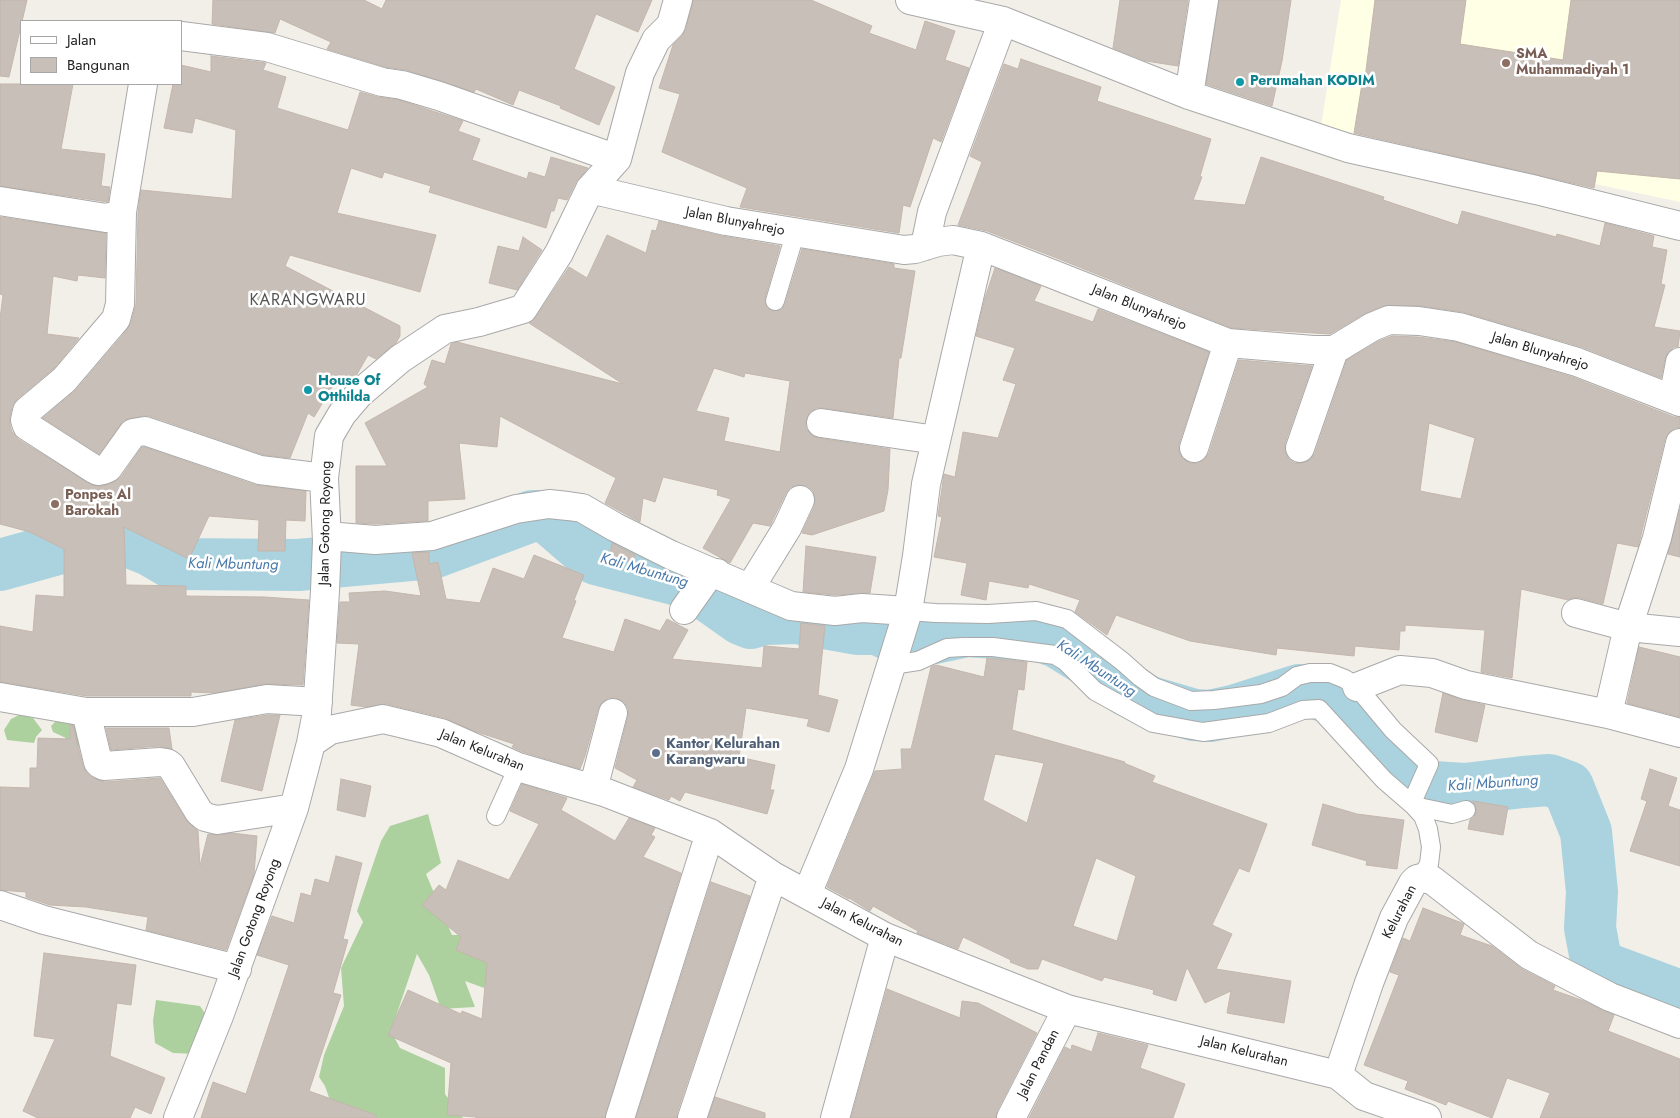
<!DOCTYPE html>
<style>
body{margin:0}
#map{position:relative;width:1680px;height:1118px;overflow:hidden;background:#f2efe9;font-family:Jost,sans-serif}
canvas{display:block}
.legend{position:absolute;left:20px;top:20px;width:162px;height:65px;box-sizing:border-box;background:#fff;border:1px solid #a7a7a7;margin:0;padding:6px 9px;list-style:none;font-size:15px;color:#222}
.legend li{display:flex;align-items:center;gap:10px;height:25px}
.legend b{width:25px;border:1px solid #a7a7a7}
</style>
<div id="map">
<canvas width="1680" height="1118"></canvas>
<ul class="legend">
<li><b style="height:6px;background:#fff"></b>Jalan</li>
<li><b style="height:14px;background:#c7bfb8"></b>Bangunan</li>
</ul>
</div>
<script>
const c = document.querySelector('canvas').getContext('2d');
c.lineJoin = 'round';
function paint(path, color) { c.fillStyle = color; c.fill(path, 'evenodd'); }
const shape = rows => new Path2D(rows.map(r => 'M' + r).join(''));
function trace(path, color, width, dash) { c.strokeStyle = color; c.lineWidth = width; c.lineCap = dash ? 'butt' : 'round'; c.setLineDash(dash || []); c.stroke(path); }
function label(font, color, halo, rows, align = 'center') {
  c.font = font + ' Jost,sans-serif'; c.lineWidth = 5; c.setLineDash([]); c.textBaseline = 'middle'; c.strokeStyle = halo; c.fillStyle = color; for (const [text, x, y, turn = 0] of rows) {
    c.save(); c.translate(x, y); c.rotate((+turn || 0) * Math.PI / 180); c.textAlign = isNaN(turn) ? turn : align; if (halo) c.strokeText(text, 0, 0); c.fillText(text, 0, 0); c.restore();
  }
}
paint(shape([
 [1341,0,1680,0,1680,202,1321,126]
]), '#ffffe5');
paint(shape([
 [21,714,33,718,42,730,36,737,34,743,7,740,4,730,11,719],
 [75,717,86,746,57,746,66,738,53,732,51,726,59,718],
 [428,814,441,863,426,874,452,935,464,935,492,968,484,988,465,981,475,1007,441,1009,429,975,417,954,391,1031,400,1048,445,1068,445,1094,463,1118,336,1118,325,1086,319,1077,324,1055,344,1006,341,968,363,922,357,911,381,841,390,826],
 [156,1000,200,1006,213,1025,196,1054,173,1053,155,1043,153,1021]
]), '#add19e');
trace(shape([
 [0,565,101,537,127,541,150,550,174,564,298,565,433,553,532,516,546,516,596,559,690,583,741,619,751,623,766,619,796,618,857,629,878,629,896,638,934,638,967,631,1040,636,1057,642,1112,676,1126,690,1150,702,1194,715,1210,716,1233,711,1299,690,1312,692,1333,699,1350,711,1384,755,1404,776,1433,787,1465,789,1523,782,1549,780,1568,787,1586,832,1592,892,1590,928,1597,965,1680,996]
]), '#aad3df', 52);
const building = shape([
 [0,0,27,0,9,77,0,76,0,0],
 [213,0,364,0,382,9,386,0,652,0,638,32,596,14,574,69,615,87,599,125,560,108,561,106,519,90,513,105,476,89,474,92,406,70,385,67,327,49,331,42,280,19,275,33,212,24,213,0],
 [693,0,811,0,872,26,869,33,916,50,925,21,955,31,945,60,969,68,941,142,933,138,910,207,903,205,899,233,740,207,747,188,662,152,680,94,659,88,673,45,682,36,686,29,693,0],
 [1120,0,1188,0,1178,66,1146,61,1113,48,1120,0],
 [1219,0,1291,0,1282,61,1272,106,1206,84,1219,0],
 [1375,0,1466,0,1460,44,1563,60,1571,0,1680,0,1680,179,1597,171,1594,188,1354,133,1363,78,1365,78,1375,0],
 [211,56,266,63,263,70,286,77,277,108,348,130,360,92,378,97,399,100,463,121,458,131,480,139,472,160,527,179,529,172,545,177,551,157,588,168,576,182,567,200,558,198,554,211,551,211,546,228,429,192,431,186,384,172,382,178,351,168,337,213,436,235,420,292,290,255,285,266,400,326,400,336,396,343,376,359,368,355,356,376,346,386,340,374,314,417,308,413,290,458,264,455,150,416,143,416,124,420,99,454,43,418,76,390,123,335,131,323,136,304,138,213,141,190,232,199,236,130,195,118,192,133,164,128,173,84,181,84,181,65,211,72,211,56],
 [1021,59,1101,87,1097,101,1211,139,1200,176,1202,177,1193,200,1245,205,1261,157,1384,197,1383,200,1458,225,1462,211,1556,237,1557,234,1600,246,1605,223,1654,236,1652,247,1667,250,1661,284,1665,285,1654,327,1680,331,1678,347,1674,347,1668,352,1665,359,1661,378,1582,347,1463,312,1421,306,1383,306,1364,314,1330,334,1232,328,1054,257,987,231,958,225,982,162,970,156,1004,64,1018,69,1021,59],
 [0,84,73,84,61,149,105,154,101,186,110,187,108,202,0,186,0,84],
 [0,217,106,233,105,278,78,275,77,281,53,276,47,334,79,338,53,369,17,399,12,407,10,417,10,425,12,432,18,439,92,485,101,486,114,482,121,477,142,447,144,447,255,485,306,491,305,521,286,520,285,551,258,551,259,520,209,516,189,559,124,527,126,585,186,586,186,596,264,597,309,600,303,685,265,684,214,693,191,692,191,696,87,696,0,682,0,626,33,632,36,595,64,597,64,549,30,532,0,524,0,319,3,295,0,294,0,217],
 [659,221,722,236,780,246,765,298,767,308,772,311,782,309,785,304,802,249,894,264,894,268,915,271,901,358,899,358,893,418,823,408,816,408,809,413,806,421,806,428,811,435,818,438,890,449,888,490,884,511,812,535,802,533,814,507,815,498,813,491,807,486,798,485,791,487,786,493,770,526,753,523,730,563,703,548,731,499,717,495,718,490,663,477,655,502,643,498,640,522,605,503,616,478,500,416,497,447,459,443,465,499,428,501,428,521,375,524,356,523,356,466,387,466,365,423,428,387,424,384,432,360,445,364,451,344,457,342,623,384,529,323,536,317,569,267,587,278,607,235,646,253,652,230,656,231,659,221],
 [714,368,744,377,745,373,790,381,780,452,724,441,729,418,696,411,714,368],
 [523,237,542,250,517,290,489,283,498,246,519,251,523,237],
 [995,268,1041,286,1034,301,1093,322,1098,309,1209,352,1179,444,1179,451,1182,458,1190,463,1197,463,1204,460,1209,453,1239,360,1312,366,1285,443,1285,450,1288,458,1294,463,1302,463,1310,460,1315,453,1347,360,1379,341,1392,336,1418,337,1456,342,1572,377,1674,417,1680,417,1680,428,1675,428,1669,432,1665,439,1638,547,1617,543,1603,604,1580,598,1572,598,1568,600,1521,589,1512,678,1481,672,1485,630,1405,625,1405,631,1400,631,1399,650,1355,646,1354,656,1277,648,1276,655,1190,641,1116,615,1107,635,1075,612,1080,600,1029,584,1028,588,989,581,986,600,961,595,967,563,934,557,942,517,938,516,944,474,955,477,963,432,998,438,1016,384,1003,380,1015,348,976,336,985,298,995,268],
 [1429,423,1475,438,1461,499,1420,491,1429,423],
 [1680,509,1680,557,1668,554,1680,509],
 [612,543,635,555,634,562,609,558,612,543],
 [806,546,876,557,870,593,835,595,803,592,806,546],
 [429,552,429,564,438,562,446,599,480,603,493,568,524,579,534,555,584,575,574,600,576,601,562,638,614,652,625,619,660,631,667,619,688,630,672,659,762,668,764,646,799,649,801,623,825,626,818,695,838,700,829,732,807,726,809,719,746,708,739,757,775,765,770,790,774,790,767,814,685,792,680,801,671,796,669,800,633,787,637,780,615,768,628,716,628,708,624,702,616,698,608,698,602,702,598,709,585,756,580,769,523,752,512,747,514,744,474,731,445,718,387,704,366,707,351,705,359,644,337,643,340,602,350,602,349,593,385,591,421,596,412,553,429,552],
 [1639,647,1680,657,1680,717,1627,703,1639,647],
 [987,658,1027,662,1024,690,1018,689,1012,730,1125,762,1124,763,1155,776,1152,782,1267,824,1249,872,1239,868,1212,925,1232,934,1216,969,1291,981,1284,1023,1227,1013,1231,991,1205,1003,1187,967,1176,1001,1153,994,1154,990,1104,977,1102,981,1042,959,1038,969,1028,969,1010,962,1011,960,963,937,958,949,917,933,918,931,873,906,870,911,849,898,849,899,827,887,875,771,902,769,901,749,911,749,931,667,936,665,984,677,987,658],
 [995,754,1044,763,1027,823,983,800,995,754],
 [1096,858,1136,876,1117,941,1073,926,1096,858],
 [1443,693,1463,700,1485,705,1477,742,1435,732,1443,693],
 [268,715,280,715,262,791,221,781,235,720,268,715],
 [70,725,73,726,83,766,87,773,93,778,105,782,160,778,186,820,198,831,200,866,208,834,219,835,232,833,257,836,254,874,226,950,146,930,148,917,86,907,50,905,26,897,26,892,0,890,0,787,30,788,30,768,37,768,38,738,70,739,70,725],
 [106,728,169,728,172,749,159,746,111,750,106,728],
 [1650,769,1677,778,1668,806,1680,810,1680,866,1630,851,1647,801,1641,799,1650,769],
 [341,779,371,786,365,817,337,810,341,779],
 [522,784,567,798,561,810,615,841,629,818,655,828,651,835,655,837,643,857,681,873,605,1118,476,1118,476,1117,447,1115,451,1063,388,1035,408,990,461,1014,462,1011,482,1019,487,963,456,950,461,937,422,905,439,885,446,890,458,860,509,880,539,824,510,811,522,784],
 [1473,801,1508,807,1503,835,1468,829,1470,820,1474,817,1476,812,1476,807,1473,801],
 [1323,804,1357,814,1404,820,1397,869,1366,865,1367,861,1312,845,1323,804],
 [336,856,362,863,343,939,348,940,333,993,341,995,309,1091,376,1115,376,1118,201,1118,213,1082,246,1094,289,965,257,955,272,916,294,923,301,893,311,896,315,879,329,883,336,856],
 [711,882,750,896,677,1113,677,1118,636,1118,711,882],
 [1423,908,1462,923,1464,924,1460,935,1492,946,1522,969,1555,986,1553,990,1584,1001,1614,1015,1608,1031,1680,1059,1680,1118,1540,1118,1550,1093,1507,1078,1492,1118,1448,1101,1446,1105,1405,1089,1408,1081,1364,1065,1399,975,1390,972,1403,938,1410,941,1423,908],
 [44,953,136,965,131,1005,117,1003,110,1056,165,1078,151,1114,135,1107,130,1118,38,1118,23,1111,55,1039,34,1036,44,953],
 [887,989,960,1018,962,1001,978,1003,1037,1033,997,1111,996,1118,851,1118,887,989],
 [1098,1033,1148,1045,1140,1068,1185,1084,1173,1118,1029,1118,1065,1047,1071,1050,1072,1045,1092,1052,1098,1033],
 [715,1097,765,1113,765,1118,708,1118,715,1097]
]);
paint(building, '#c7bfb8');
trace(building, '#c4b6ab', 1);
const lane = shape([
 [775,301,795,234],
 [908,611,936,613,988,614,1036,611,1067,619,1122,661,1140,677,1154,687,1191,701,1214,700,1261,694,1282,687,1297,676,1310,673,1330,673,1345,679,1357,687,1393,730,1429,764,1414,798,1414,806,1423,816,1428,829,1431,847,1429,864,1421,878],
 [892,665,918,661,947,648,963,647,993,647,1055,655,1065,661,1095,691,1153,723,1203,732,1269,723,1303,710,1319,709,1384,780,1414,806,1452,814,1466,810],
 [496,816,518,767]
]);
const street = shape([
 [910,0,1003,21,1189,95,1348,148,1536,190,1680,226],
 [181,36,267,47,382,82,402,85,439,96,617,159],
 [1189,95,1204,0],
 [590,189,726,221,904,250,915,249,938,242,953,240,981,246,1228,343,1313,350,1334,350,1372,327,1389,320,1419,321,1459,327,1577,362,1680,402],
 [0,201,106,218,115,216,122,212,143,84],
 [122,212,120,304,116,319,64,380,27,411,25,420,27,426,94,469,98,471,103,470,108,468,133,433,145,431,260,470,324,478],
 [925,246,932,212,1003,21],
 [1673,399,1680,362],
 [821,423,936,440],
 [1194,448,1228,343],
 [1300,448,1334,350],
 [327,536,375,540,432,536,516,509,549,504,568,506,582,508,615,527,671,555,791,606,835,611,862,608,908,611],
 [750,588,787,528,800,500],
 [684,610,706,579,717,573],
 [1576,613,1628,627,1680,632],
 [1357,687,1400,670,1432,673,1466,685,1608,714,1680,733],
 [0,697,86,712,193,712,267,699,318,702],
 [86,712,98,762,100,764,104,766,160,762,167,763,171,766,199,812,205,817,217,820,294,808],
 [1608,714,1628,627,1657,538,1680,443],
 [311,743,330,730,383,719,441,733,518,767,604,792,710,833,773,876,885,937,1067,1009,1338,1075,1364,1096,1427,1118],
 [593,789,613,713],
 [807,894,859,769,908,611,917,556,926,484,981,246],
 [0,905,44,920,237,969],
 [1338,1075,1369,983,1394,918,1413,883,1417,879,1421,878,1432,880,1529,955,1610,997,1680,1024],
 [178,1118,219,1016,294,808,311,743,317,712,325,591,327,541,324,478,329,436,342,414,359,394,400,359,445,329,479,322,523,309,559,253,590,189,617,159,640,73,656,40,671,25,678,0],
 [620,1118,710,833],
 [692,1118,773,876],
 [835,1118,885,937],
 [1011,1118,1067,1009]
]);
trace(lane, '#a9a9a9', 20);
trace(street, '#a9a9a9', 30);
trace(lane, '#fff', 18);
trace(street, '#fff', 28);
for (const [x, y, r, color] of [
 [1506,63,5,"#8d6e63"],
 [1240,82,5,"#0f9aa8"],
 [308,390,5,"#0f9aa8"],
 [55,504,5,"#8d6e63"],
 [656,753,5,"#5c6f8a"]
]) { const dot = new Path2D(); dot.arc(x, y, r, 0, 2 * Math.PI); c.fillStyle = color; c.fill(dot); trace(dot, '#fff', 2); }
label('bold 14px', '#785e54', '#fff', [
 ["SMA",1516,55],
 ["Muhammadiyah 1",1516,71],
 ["Ponpes Al",65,496],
 ["Barokah",65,512]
], 'left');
label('bold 14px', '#0d838f', '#fff', [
 ["Perumahan KODIM",1250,82],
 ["House Of",318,382],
 ["Otthilda",318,398]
], 'left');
label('14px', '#222', '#fff', [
 ["Jalan Blunyahrejo",735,222,11],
 ["Jalan Blunyahrejo",1139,308,22],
 ["Jalan Blunyahrejo",1540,352,17],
 ["Jalan Gotong Royong",326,523,-89],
 ["Jalan Kelurahan",482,751,22],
 ["Kelurahan",1400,912,-63],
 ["Jalan Gotong Royong",255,918,-70],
 ["Jalan Kelurahan",862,923,27],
 ["Jalan Kelurahan",1244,1052,14],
 ["Jalan Pandan",1039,1064,-63]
]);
label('bold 14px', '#4e5e75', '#fff', [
 ["Kantor Kelurahan",666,745],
 ["Karangwaru",666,761]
], 'left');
label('italic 15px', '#4a7aab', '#fff', [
 ["Kali Mbuntung",233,565,1],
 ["Kali Mbuntung",644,571,16],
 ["Kali Mbuntung",1096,669,33],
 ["Kali Mbuntung",1493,784,-4]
]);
c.letterSpacing = '1px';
label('16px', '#555', '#fff', [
 ["KARANGWARU",308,301]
]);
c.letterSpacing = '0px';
</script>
